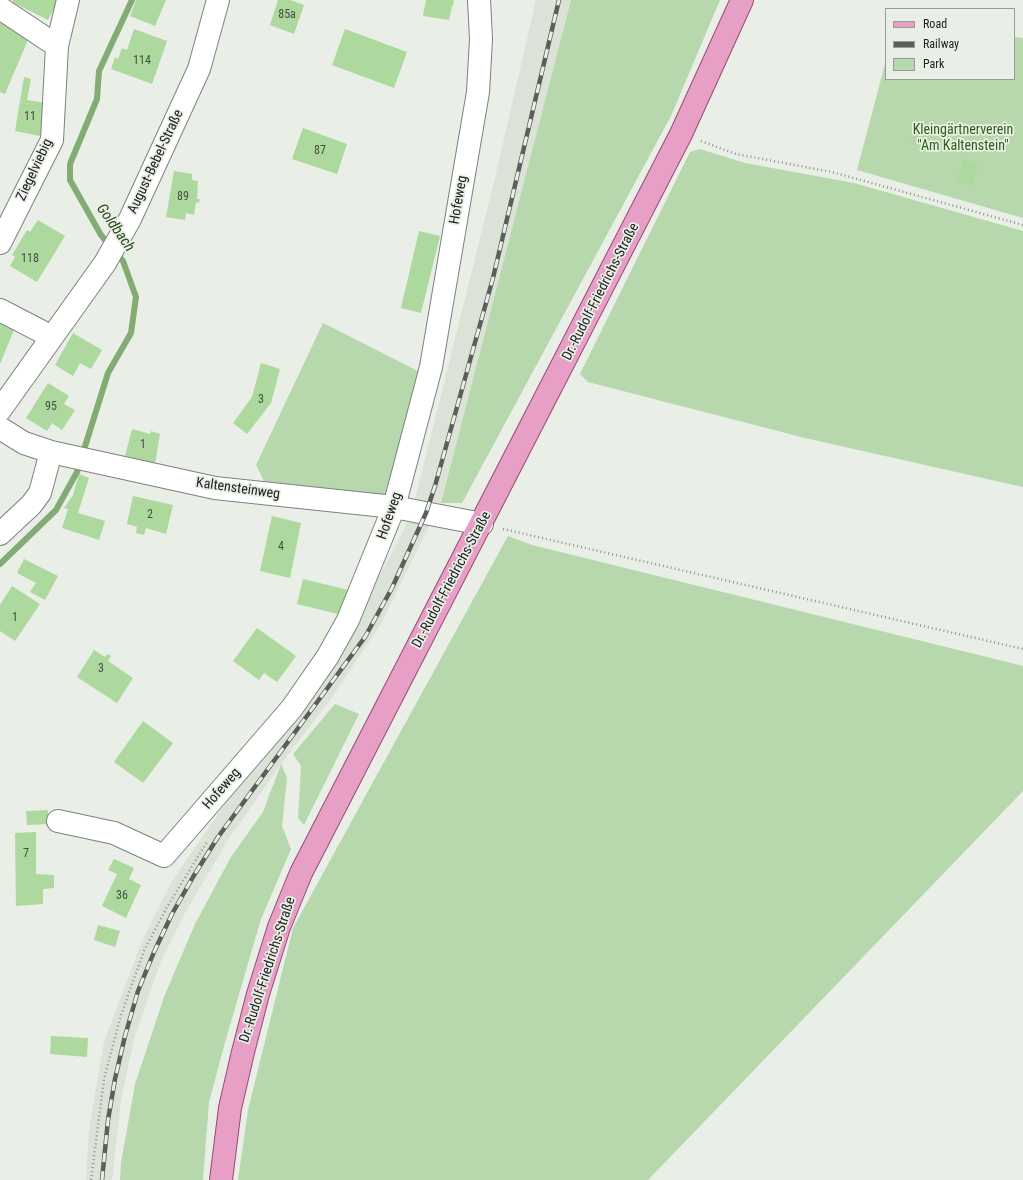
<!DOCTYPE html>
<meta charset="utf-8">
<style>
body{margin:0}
#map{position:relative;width:1023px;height:1180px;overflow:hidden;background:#e9eee7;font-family:"Roboto Condensed",sans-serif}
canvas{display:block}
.legend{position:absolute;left:885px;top:8px;width:130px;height:72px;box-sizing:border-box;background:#e9eee7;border:1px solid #999d98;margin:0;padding:5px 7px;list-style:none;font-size:12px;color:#212321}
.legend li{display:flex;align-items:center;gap:8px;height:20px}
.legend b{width:20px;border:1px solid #999d98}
</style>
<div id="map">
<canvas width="1023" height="1180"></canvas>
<ul class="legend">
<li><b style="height:5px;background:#e89fc5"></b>Road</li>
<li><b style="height:5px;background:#5b5e5b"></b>Railway</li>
<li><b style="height:11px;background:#b7d7ad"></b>Park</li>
</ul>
</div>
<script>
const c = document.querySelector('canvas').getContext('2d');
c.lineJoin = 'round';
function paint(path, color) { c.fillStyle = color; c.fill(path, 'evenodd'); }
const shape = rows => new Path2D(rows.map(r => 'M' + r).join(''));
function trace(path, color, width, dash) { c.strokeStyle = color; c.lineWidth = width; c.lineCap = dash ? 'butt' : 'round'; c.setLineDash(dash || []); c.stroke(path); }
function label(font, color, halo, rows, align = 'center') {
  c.font = font + ' "Roboto Condensed",sans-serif'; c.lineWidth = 3.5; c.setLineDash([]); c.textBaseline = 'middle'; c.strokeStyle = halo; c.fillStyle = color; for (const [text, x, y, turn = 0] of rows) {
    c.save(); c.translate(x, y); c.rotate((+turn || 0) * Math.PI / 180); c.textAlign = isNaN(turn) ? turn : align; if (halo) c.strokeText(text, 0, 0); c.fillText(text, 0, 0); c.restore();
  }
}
paint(shape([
 [536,0,571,0,441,503,415,500,495,178],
 [409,520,432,520,382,622,328,703,281,764,228,840,186,911,161,961,134,1039,121,1101,112,1180,86,1180,89,1129,104,1042,142,941,172,881,258,756,349,633]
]), '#dae3d6');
paint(shape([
 [571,0,720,0,671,116,462,503,441,503],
 [1014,37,1023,38,1023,218,857,170,886,60,886,79,1014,79],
 [700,149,745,163,854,183,1023,231,1023,487,805,438,588,382,580,374,690,152],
 [323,323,424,374,388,499,264,481,256,465],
 [508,536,532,545,1023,666,1023,791,648,1180,238,1180,248,1110,293,928],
 [335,704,359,714,304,825,298,818,301,766,293,754],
 [281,764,287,778,282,826,291,849,261,919,224,1046,209,1102,203,1180,120,1180,121,1163,135,1084,164,997,195,924,231,857,263,812]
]), '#b7d7ad');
trace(shape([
 [110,246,101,235,70,180,70,164,97,99,99,71,132,0],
 [0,564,56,510,77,472,108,373,131,333,136,297,123,261,116,253]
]), '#83ac75', 6);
paint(shape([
 [13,0,64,0,56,5,48,20,12,2],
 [136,0,166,0,155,26,130,16],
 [278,0,290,0,304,5,294,34,270,25],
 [426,0,454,0,453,6,452,6,449,20,423,16],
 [0,22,30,35,5,94,0,92],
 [134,29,167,41,152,84,111,69,115,57,118,59,122,48,127,50],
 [345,29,407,52,394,88,332,65],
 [24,77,31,79,27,100,46,103,40,136,15,131],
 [917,120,933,124,926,145,911,141],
 [303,128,347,144,337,174,292,159],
 [963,159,978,164,972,185,957,181],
 [174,171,192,174,192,180,198,181,197,199,200,199,199,203,196,202,194,215,186,213,185,220,166,217],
 [38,220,65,236,37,282,10,266,15,257,12,255,27,230,30,232],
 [419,231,440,236,421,313,401,308],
 [0,319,16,325,0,364],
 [73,333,102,350,91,369,80,363,73,376,55,365],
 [261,363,280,369,271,403,247,434,233,423,252,397],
 [48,383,69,396,64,404,75,410,62,430,52,423,47,431,26,418],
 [132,429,150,434,151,431,160,434,155,464,125,456],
 [79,474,89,478,78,513,105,521,99,540,62,528,68,509,64,508,73,495],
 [133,496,173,505,166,534,146,528,144,535,136,533,137,527,127,524],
 [272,516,301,523,290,578,260,571],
 [24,559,58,576,45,600,30,592,36,583,17,573],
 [303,579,348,590,342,615,297,604],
 [12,586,40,604,15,641,0,631,0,605],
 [257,628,296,656,277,682,264,673,259,680,233,661],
 [94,650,105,657,108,654,111,656,108,661,133,678,117,703,77,677],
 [143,721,173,743,143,783,114,762],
 [48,810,48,824,27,825,26,811],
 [36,832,36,874,54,875,54,888,43,889,43,904,16,906,15,833],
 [114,859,134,868,129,879,141,885,126,918,102,906,117,874,108,870],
 [98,925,120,931,115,947,94,940],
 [51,1036,88,1038,87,1057,50,1054]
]), '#add89e');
const minor = shape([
 [0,8,57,46],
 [0,243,52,140,57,46,68,0],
 [0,310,52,337],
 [0,410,105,263,130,219,199,69,218,0],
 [0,428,24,443,51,452,215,488,394,507,482,524],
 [0,534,31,505,40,493,51,452],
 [58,821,114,833,164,856,292,708,328,656,348,620,394,507,431,367,478,92,481,39,479,0]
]);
const major = shape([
 [221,1180,230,1108,243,1052,258,994,279,927,301,873,681,134,742,0]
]);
trace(minor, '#7e827d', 24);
trace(major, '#984a73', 24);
trace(shape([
 [701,141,736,154,832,172,1023,225],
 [503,529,1023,649],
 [91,1180,104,1079,121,1015,144,951,167,907,207,842]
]), '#90938f', 2.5, [1, 3]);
trace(minor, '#fff', 22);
trace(major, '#e89fc5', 22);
const rail = shape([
 [102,1180,108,1120,115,1079,125,1036,138,991,154,952,172,914,193,877,218,837,365,637,392,588,426,513,435,486,493,278,559,0]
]);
trace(rail, '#5b5e5b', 4.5);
trace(rail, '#e9eee7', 3, [9]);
label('12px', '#445040', null, [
 ["85a",287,15],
 ["114",142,61],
 ["11",30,117],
 ["87",320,151],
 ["89",183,197],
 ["118",30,259],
 ["3",261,400],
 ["95",51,407],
 ["1",143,445],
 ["2",150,515],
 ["4",281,547],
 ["1",15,618],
 ["3",101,669],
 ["7",26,854],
 ["36",122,896]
]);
label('14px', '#2d6215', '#e9eee7', [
 ["Kleingärtnerverein",963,130],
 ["\"Am Kaltenstein\"",963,146]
]);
label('14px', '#212321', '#e9eee7', [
 ["August-Bebel-Straße",156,162,-65],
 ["Ziegelviebig",35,170,-65],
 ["Hofeweg",459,200,-80],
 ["Dr.-Rudolf-Friedrichs-Straße",601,292,-63],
 ["Kaltensteinweg",238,489,8],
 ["Hofeweg",390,516,-71],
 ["Dr.-Rudolf-Friedrichs-Straße",452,580,-62],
 ["Hofeweg",222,789,-49],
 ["Dr.-Rudolf-Friedrichs-Straße",268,970,-72]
]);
label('italic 15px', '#234b12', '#e9eee7', [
 ["Goldbach",115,228,55]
]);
</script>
